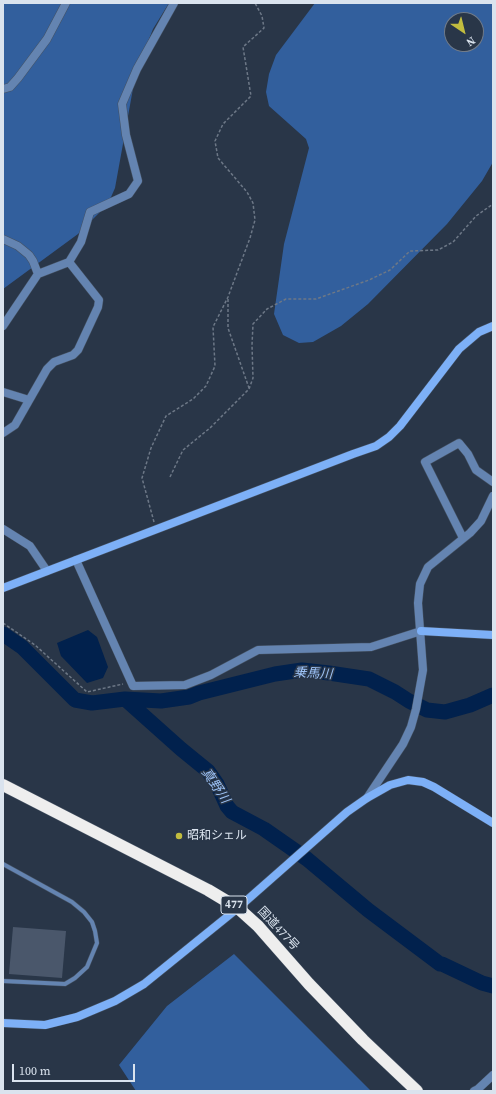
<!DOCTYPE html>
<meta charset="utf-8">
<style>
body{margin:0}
#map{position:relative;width:496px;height:1094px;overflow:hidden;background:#293648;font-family:"Source Serif 4",serif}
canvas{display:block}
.frame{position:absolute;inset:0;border:4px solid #dae3ee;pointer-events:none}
.north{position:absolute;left:444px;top:12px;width:40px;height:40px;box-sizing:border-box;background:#293648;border:1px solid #707b8a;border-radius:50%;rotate:145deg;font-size:11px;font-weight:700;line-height:16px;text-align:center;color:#dae3ee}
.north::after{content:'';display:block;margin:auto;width:14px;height:18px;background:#c2bd3f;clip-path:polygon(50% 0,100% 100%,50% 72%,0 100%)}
.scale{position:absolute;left:12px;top:1064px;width:123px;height:18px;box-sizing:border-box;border:2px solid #dae3ee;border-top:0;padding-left:5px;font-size:12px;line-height:14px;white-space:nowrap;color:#dae3ee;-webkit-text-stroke:3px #293648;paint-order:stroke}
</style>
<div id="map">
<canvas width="496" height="1094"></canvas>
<div class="frame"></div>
<div class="north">N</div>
<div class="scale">100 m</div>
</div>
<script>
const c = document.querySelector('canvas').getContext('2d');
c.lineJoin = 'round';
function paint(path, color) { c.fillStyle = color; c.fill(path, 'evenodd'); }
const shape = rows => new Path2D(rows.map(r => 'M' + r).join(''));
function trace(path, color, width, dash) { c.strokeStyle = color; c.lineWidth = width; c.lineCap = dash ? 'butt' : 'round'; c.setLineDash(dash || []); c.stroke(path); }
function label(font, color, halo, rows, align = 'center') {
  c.font = font + ' "Source Serif 4","Noto Sans JP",serif'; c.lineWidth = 3; c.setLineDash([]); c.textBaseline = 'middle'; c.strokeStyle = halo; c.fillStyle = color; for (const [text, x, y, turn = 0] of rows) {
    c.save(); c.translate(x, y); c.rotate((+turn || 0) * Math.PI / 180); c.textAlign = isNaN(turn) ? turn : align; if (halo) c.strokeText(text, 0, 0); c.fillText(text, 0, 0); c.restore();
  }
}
paint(shape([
 [3,3,169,3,153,29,136,72,115,188,108,204,78,234,3,289],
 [315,3,493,3,493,162,482,181,447,224,368,304,341,326,313,342,299,343,283,335,274,314,284,244,309,148,306,139,269,106,266,92,269,74,276,55],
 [452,20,476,20,476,44,452,44],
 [234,954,371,1091,136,1091,119,1065,167,1006]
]), '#325f9d');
paint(shape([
 [88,630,97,637,108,667,103,678,87,683,61,656,57,643]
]), '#01214d');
trace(shape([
 [3,634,22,647,75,700,92,703,125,699,161,701,189,697,199,693,275,674,302,670,329,673,369,679,395,692,409,701,427,710,445,712,470,705,493,695],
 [125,699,181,749,208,771,217,784,227,806,232,812,264,829,307,859,368,910,440,964,442,964,482,983,493,986]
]), '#01214d', 15);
paint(shape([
 [13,927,66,931,62,978,9,974]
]), '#4a576b');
const lane = shape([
 [3,864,72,902,84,912,92,922,95,931,97,943,87,967,75,978,65,984,3,981]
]);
const street = shape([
 [3,89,10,87,18,78,47,39,66,3],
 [3,239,18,246,29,255,33,261,38,274],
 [3,326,38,274,69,262,81,242,90,212,129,194,138,181,126,135,122,104,137,69,174,3],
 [3,392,29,400],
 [3,433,15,425,47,369,54,362,73,355,78,350,98,307,99,300,69,262],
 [3,529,30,546,47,571],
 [463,538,425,462,459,443,468,454,476,470,493,482],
 [76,560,133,686,185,685,211,675,258,650,371,647,421,631],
 [367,798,403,744,411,727,416,709,423,670,418,603,420,584,428,567,470,533,481,521,493,496],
 [474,1091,478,1089,493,1075]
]);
const secondary = shape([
 [3,588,353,454,376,446,389,437,400,426,459,349,479,332,493,326],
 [421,631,493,635],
 [3,1023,45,1025,77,1017,115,1001,144,984,238,908,347,812,367,798,390,785,408,780,423,782,434,787,493,823]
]);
const highway = shape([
 [3,785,208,890,238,908,258,926,309,984,363,1040,417,1091]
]);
trace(lane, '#455263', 5);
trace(street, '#455263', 9);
trace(secondary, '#455263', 9);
trace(highway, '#455263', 13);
trace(shape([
 [228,299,228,328,249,388],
 [170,477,183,450,210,428,249,389,253,378,252,345,253,324,267,309,286,299,316,299,369,280,390,270,410,251,438,250,453,242,476,216,493,204],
 [154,522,142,478,151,448,166,416,193,399,206,386,215,366,213,327,228,297,250,238,255,220,253,203,247,192,218,158,215,141,223,124,251,96,243,47,264,28,262,16,255,3],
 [3,623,35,645,87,692,123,684]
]), '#6d7887', 1.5, [3, 2]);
trace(lane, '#6484b1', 4);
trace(street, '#6484b1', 8);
trace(secondary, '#7db0f7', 8);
trace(highway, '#eee', 12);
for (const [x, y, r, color] of [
 [179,836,4,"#c2bd3f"]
]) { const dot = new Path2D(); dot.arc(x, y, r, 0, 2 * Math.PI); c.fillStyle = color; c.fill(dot); trace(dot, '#293648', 1.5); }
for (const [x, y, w] of [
 [234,905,26]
]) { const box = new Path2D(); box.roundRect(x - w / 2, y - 9, w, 18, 3); c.fillStyle = '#293648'; c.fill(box); trace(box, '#dae3ee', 1); }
label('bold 11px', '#dae3ee', null, [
 ["477",234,905]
]);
label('12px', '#dae3ee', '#293648', [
 ["昭和シェル",187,836]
], 'left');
label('12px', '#dae3ee', '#293648', [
 ["国道477号",278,929,47]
]);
label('italic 13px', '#9dc3f7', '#293648', [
 ["乗馬川",313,674,3],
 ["真野川",215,786,56]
]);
</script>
